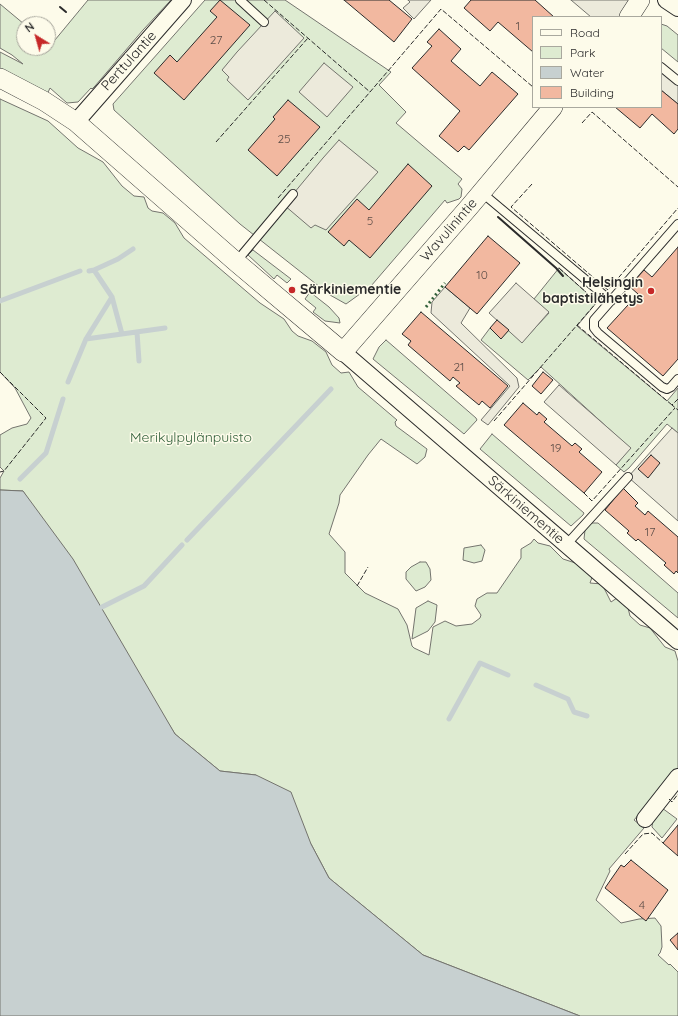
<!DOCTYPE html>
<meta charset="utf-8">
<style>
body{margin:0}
#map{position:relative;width:678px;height:1016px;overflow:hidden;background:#fdfbea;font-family:Quicksand,sans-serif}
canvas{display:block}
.legend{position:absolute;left:532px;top:16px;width:130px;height:92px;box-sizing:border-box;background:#fdfbea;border:1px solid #a9a89e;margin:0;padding:5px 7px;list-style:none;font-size:12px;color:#2b2b2b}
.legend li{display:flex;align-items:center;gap:8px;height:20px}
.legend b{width:20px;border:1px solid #a9a89e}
.north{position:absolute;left:16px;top:16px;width:40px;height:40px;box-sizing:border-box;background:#fdfbea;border:1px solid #a9a89e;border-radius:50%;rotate:323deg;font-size:11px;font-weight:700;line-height:16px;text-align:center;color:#2b2b2b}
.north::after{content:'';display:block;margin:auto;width:14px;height:18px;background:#c62828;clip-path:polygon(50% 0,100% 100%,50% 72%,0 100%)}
</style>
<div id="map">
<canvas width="678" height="1016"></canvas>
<ul class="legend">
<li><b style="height:5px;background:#fdfbea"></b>Road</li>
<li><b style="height:11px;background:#deebd1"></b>Park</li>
<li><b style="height:11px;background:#c7d0d0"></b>Water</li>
<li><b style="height:11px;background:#f2b8a0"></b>Building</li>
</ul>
<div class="north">N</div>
</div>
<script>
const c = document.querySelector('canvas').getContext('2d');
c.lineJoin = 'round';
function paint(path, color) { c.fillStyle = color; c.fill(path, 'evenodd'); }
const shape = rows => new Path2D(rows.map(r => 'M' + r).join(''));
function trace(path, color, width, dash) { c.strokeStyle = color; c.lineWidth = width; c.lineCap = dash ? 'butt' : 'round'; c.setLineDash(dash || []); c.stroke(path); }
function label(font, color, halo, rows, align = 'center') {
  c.font = font + ' Quicksand,sans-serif'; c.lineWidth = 3; c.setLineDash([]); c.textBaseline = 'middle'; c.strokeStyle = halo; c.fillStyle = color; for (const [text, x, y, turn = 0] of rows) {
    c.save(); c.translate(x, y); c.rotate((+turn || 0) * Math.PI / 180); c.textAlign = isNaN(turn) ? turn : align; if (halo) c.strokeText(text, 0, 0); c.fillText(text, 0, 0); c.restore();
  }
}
const green = shape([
 [88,0,171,0,143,30,95,86,92,89,91,88,78,102,67,103,50,88,45,99,0,78,0,52,23,64,12,55,0,48,0,4,24,24,24,48,48,48,48,44,50,46,88,0],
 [205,0,285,0,391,72,379,85,406,112,396,123,462,179,458,184,462,189,461,197,459,199,447,203,445,200,371,286,346,304,330,295,240,224,114,110,113,104,205,0],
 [661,24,667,26,678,35,678,62,661,48,661,24],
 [0,99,48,121,78,148,103,162,122,186,134,196,144,197,148,208,152,211,163,213,175,223,184,238,260,303,284,319,292,331,298,336,312,341,326,352,332,365,341,373,349,372,358,387,397,420,395,422,396,426,427,449,425,457,417,464,381,439,368,455,340,495,339,503,329,534,345,552,345,573,365,593,398,609,407,625,412,646,414,648,429,655,433,627,445,621,456,626,472,624,480,618,481,615,475,606,477,599,487,593,497,593,521,558,521,549,531,543,534,539,538,543,550,546,563,559,588,567,594,572,590,583,602,584,611,602,617,598,628,608,630,616,640,625,650,628,665,647,675,651,678,661,678,768,634,820,644,828,609,869,610,871,596,900,621,923,639,919,655,918,661,926,662,947,660,953,658,955,669,965,670,964,678,972,678,1016,580,1016,423,955,329,878,311,844,256,775,220,771,175,734,23,491,0,490,0,478,4,471,0,467,0,435,12,428,27,424,31,418,15,388,0,372,0,99],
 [253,250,291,279,287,283,277,275,274,279,248,255,253,250],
 [559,268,597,302,577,326,667,401,678,388,678,433,667,424,629,468,624,472,616,465,630,448,541,367,528,380,481,340,490,328,501,338,509,330,522,342,549,313,534,299,559,268],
 [310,292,329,307,339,318,340,323,325,321,313,312,316,308,305,299,310,292],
 [386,340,476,418,477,420,464,434,373,359,379,347,386,340],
 [492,434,584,513,583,515,571,526,480,449,492,434],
 [592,523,598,523,678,593,678,618,584,539,585,530,588,526,592,523],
 [481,545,485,550,482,561,474,563,463,560,464,548,481,545],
 [420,562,426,562,430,569,431,580,425,587,416,591,406,579,406,572,411,567,420,562],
 [428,601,437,605,435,622,428,631,412,639,416,608,428,601],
 [662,808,677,819,662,838,652,827,653,819,662,808]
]);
paint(green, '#deebd1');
trace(green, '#74746e', 1);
const parking = shape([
 [408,0,431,0,414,19,403,8,410,2,408,0],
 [571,0,640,0,629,17,591,17,571,0],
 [275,11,304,38,248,100,227,80,229,77,222,70,237,52,275,11],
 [324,63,353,87,327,117,299,92,324,63],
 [661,67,678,81,678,104,661,90,661,67],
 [339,140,378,172,326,230,315,225,311,228,284,205,323,158,339,140],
 [516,283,549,312,522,343,489,313,516,283],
 [445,287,470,308,461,323,517,378,519,387,488,425,481,420,510,386,431,313,432,302,445,287],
 [559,385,631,448,616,465,544,402,559,385],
 [672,428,678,433,678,521,628,477,672,428]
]);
paint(parking, '#eceadb');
trace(parking, '#74746e', 1);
const water = shape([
 [0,490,23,491,73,559,175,734,220,771,256,775,291,792,311,844,329,878,423,955,580,1016,0,1016,0,490]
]);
paint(water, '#c7d0d0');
trace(water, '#74746e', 1);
trace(shape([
 [94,270,112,297,122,334],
 [89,271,94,270,118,259,133,249],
 [0,301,80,271],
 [137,332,139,361],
 [86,339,165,328],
 [68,382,86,339,112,297],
 [20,479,46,453,63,399],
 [187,540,331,389],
 [102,607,144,586,182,545],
 [536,685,568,699,574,712,587,716],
 [449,719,480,663,508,675]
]), '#c7d0d0', 5);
const building = shape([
 [220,0,250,25,184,100,154,73,170,55,177,62,217,17,210,11,220,0],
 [344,0,389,0,412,19,394,42,344,0],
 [471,0,535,0,554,17,533,17,533,52,498,22,490,31,464,8,471,0],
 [439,29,461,49,451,61,480,86,492,72,518,94,469,150,464,146,458,152,439,136,460,111,412,68,432,46,427,42,439,29],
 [661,90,678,104,678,129,674,134,652,114,640,128,615,107,661,107,661,90],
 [288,100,320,127,277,176,248,150,275,119,273,117,288,100],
 [408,164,432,186,370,258,349,240,344,246,328,232,357,199,369,210,408,164],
 [488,236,520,263,477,314,445,287,488,236],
 [678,247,678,359,663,376,607,328,638,294,629,286,644,270,652,277,678,247],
 [421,312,508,386,490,408,482,401,479,405,456,386,460,383,453,377,450,381,408,345,411,341,402,334,421,312],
 [497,320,509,330,501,339,490,328,497,320],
 [543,372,553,380,541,394,532,386,543,372],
 [523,403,537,415,539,412,547,419,544,422,572,446,575,443,582,449,579,452,602,472,584,493,504,425,523,403],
 [651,455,660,463,648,478,638,469,651,455],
 [623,488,638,503,635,506,645,515,648,511,678,537,678,573,676,571,674,574,664,565,666,563,638,539,636,541,627,533,629,531,605,510,623,488],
 [678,825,678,856,663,843,678,825],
 [631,860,668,890,646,921,605,888,621,865,624,867,631,860],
 [678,933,678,950,670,940,678,933]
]);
paint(building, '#f2b8a0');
trace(building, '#2b2b2b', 1);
const service = shape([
 [240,0,264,22],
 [661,67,678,81],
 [481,192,611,301],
 [678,224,594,320,594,328,598,333,662,387,667,389,671,387,678,379],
 [236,262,293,194],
 [566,545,628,477]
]);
const minor = shape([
 [666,0,678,8],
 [76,122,183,0],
 [343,352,678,641],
 [645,819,678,777]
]);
const tertiary = shape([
 [629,17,640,0],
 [0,78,44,101,76,122,236,262,343,352,470,206,553,107]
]);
trace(service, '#2b2b2b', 10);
trace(minor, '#2b2b2b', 18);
trace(tertiary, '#2b2b2b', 20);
trace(service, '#fdfbea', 8);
trace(minor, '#fdfbea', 16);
trace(tertiary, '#fdfbea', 19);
trace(shape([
 [426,307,445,283]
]), '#34623c', 3, [2, 3]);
trace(shape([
 [264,0,370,92,441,9,533,87],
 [582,123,592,112,678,187],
 [216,142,308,38],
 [532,184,511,207,608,290,678,208],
 [278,198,370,92],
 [577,325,672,405],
 [0,372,46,418,4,471,0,472],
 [678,399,672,405,678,410],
 [494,421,597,302,559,268],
 [584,493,592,501,675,408],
 [357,586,368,567],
 [669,799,672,802,678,794],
 [625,854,643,834,652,833,663,843]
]), '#2b2b2b', 1, [5, 2]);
trace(shape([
 [60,7,66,12],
 [498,217,556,268,563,276]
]), '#2b2b2b', 2);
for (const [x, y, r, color] of [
 [292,290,4,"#c62828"],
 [651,291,4,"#c62828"]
]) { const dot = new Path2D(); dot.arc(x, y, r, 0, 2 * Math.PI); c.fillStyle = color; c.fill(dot); trace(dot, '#fdfbea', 1.5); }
label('12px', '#5d4e48', null, [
 ["1",518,26],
 ["27",216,40],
 ["25",284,139],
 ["5",370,221],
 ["10",482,275],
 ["21",459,367],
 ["19",556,448],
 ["17",650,532],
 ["4",642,905]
]);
label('14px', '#2b2b2b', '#fdfbea', [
 ["Perttulantie",129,61,-48],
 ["Wavulinintie",449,230,-49],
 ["Särkiniementie",526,510,41]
]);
label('bold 14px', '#2b2b2b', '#fdfbea', [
 ["Helsingin",643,283],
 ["baptistilähetys",643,299],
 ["Särkiniementie",300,290,"left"]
], 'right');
label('14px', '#34623c', '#fdfbea', [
 ["Merikylpylänpuisto",191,438]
]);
</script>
